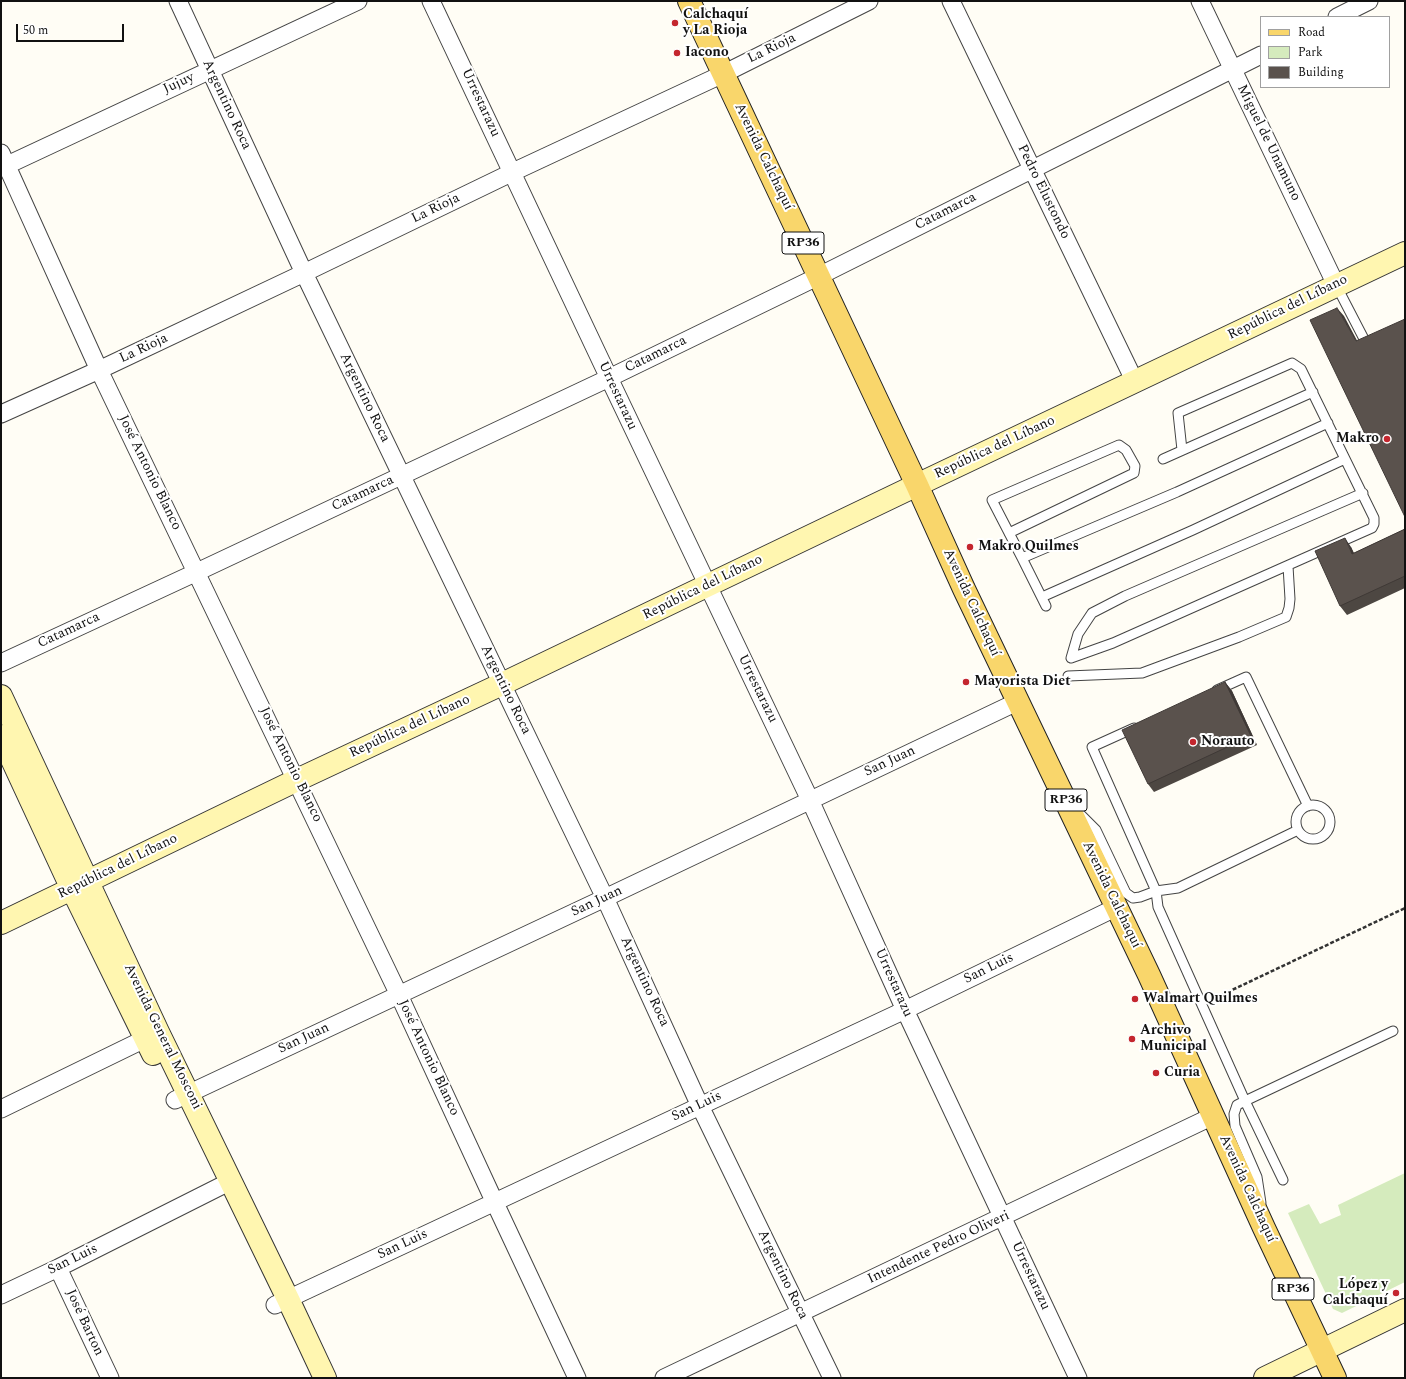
<!DOCTYPE html>
<meta charset="utf-8">
<style>
body{margin:0}
#map{position:relative;width:1406px;height:1379px;overflow:hidden;background:#fffdf5;font-family:Spectral,serif}
canvas{display:block}
.frame{position:absolute;inset:0;border:2px solid #111;pointer-events:none}
.legend{position:absolute;left:1260px;top:16px;width:130px;height:72px;box-sizing:border-box;background:#fff;border:1px solid #a0a0a0;margin:0;padding:5px 7px;list-style:none;font-size:12px;color:#111}
.legend li{display:flex;align-items:center;gap:8px;height:20px}
.legend b{width:20px;border:1px solid #a0a0a0}
.scale{position:absolute;left:16px;top:24px;width:108px;height:18px;box-sizing:border-box;border:2px solid #111;border-top:0;padding-left:5px;font-size:12px;line-height:14px;white-space:nowrap;color:#111;-webkit-text-stroke:3px #fff;paint-order:stroke}
</style>
<div id="map">
<canvas width="1406" height="1379"></canvas>
<div class="frame"></div>
<ul class="legend">
<li><b style="height:5px;background:#f9d66b"></b>Road</li>
<li><b style="height:11px;background:#d5ebbd"></b>Park</li>
<li><b style="height:11px;background:#5a524d"></b>Building</li>
</ul>
<div class="scale">50 m</div>
</div>
<script>
const c = document.querySelector('canvas').getContext('2d');
c.lineJoin = 'round';
function paint(path, color) { c.fillStyle = color; c.fill(path, 'evenodd'); }
const shape = rows => new Path2D(rows.map(r => 'M' + r).join(''));
function trace(path, color, width, dash) { c.strokeStyle = color; c.lineWidth = width; c.lineCap = dash ? 'butt' : 'round'; c.setLineDash(dash || []); c.stroke(path); }
function label(font, color, halo, rows, align = 'center') {
  c.font = font + ' Spectral,serif'; c.lineWidth = 4; c.setLineDash([]); c.textBaseline = 'middle'; c.strokeStyle = halo; c.fillStyle = color; for (const [text, x, y, turn = 0] of rows) {
    c.save(); c.translate(x, y); c.rotate((+turn || 0) * Math.PI / 180); c.textAlign = isNaN(turn) ? turn : align; if (halo) c.strokeText(text, 0, 0); c.fillText(text, 0, 0); c.restore();
  }
}
paint(shape([
 [1405,1173,1405,1282,1342,1313,1333,1309,1288,1213,1309,1204,1320,1224,1341,1215,1338,1205]
]), '#d5ebbd');
const lane = shape([
 [1336,285,1364,339],
 [1163,459,1313,392],
 [1009,533,1134,473,1135,466,1126,450,1119,445,992,500,1022,558,1046,606],
 [1022,558,1177,492,1328,423],
 [1042,597,1193,530,1345,459],
 [1071,658,1113,643,1221,595,1372,528,1374,524,1374,518,1301,369,1292,363,1178,413,1182,450],
 [1071,658,1078,634,1092,613,1125,596,1363,493],
 [1068,676,1142,673,1239,637,1286,617,1289,608,1290,599,1288,566],
 [1217,690,1246,677,1308,806],
 [1134,728,1092,747,1156,891,1158,907,1245,1101,1393,1031],
 '1296 822a17 17 0 1 1 34 0a17 17 0 1 1-34 0Z',
 [1080,814,1096,830,1126,893,1133,898,1140,897,1156,891,1178,888,1298,830],
 [1261,1203,1257,1177,1235,1126,1234,1114,1237,1105,1245,1101,1283,1180]
]);
const street = shape([
 [178,1,304,273,605,898,700,1106,832,1378],
 [431,1,609,378,810,800,905,1010,1078,1378],
 [951,1,1135,382],
 [1200,1,1336,285],
 [1337,17,1369,1],
 [1,153,99,370,399,995,495,1203,577,1378],
 [1,168,358,1],
 [1,414,99,370,304,273,513,172,723,74,869,1],
 [1,663,197,572,609,378,819,276,1261,55],
 [175,1100,605,898,1019,701],
 [1,1109,157,1033],
 [58,1268,110,1378],
 [1,1295,58,1268,231,1181],
 [275,1305,905,1010,1117,907],
 [664,1378,1213,1116]
]);
const secondary = shape([
 [1,696,158,1032,288,1299,325,1378],
 [1,736,72,889,153,1054],
 [1,923,297,780,502,684,917,485,1405,253],
 [1265,1378,1405,1310]
]);
const primary = shape([
 [689,1,917,485,964,589,1149,975,1264,1228,1335,1378]
]);
trace(lane, '#444', 11);
trace(street, '#444', 19);
trace(secondary, '#333', 24);
trace(primary, '#222', 24);
trace(shape([
 [1211,1000,1405,908]
]), '#333', 2.5, [4, 2]);
trace(lane, '#fff', 9);
trace(street, '#fff', 17);
trace(secondary, '#fff6b0', 22);
trace(primary, '#f9d66b', 22);
paint(shape([
 [1405,529,1405,588,1347,615,1340,606,1351,547,1354,553],
 [1225,682,1232,691,1257,745,1154,792,1148,784]
]), '#4d4742');
paint(shape([
 [1337,308,1344,316,1362,350,1356,341],
 [1345,538,1351,547,1358,563,1352,554],
 [1225,682,1232,691,1257,745,1251,736]
]), '#3f3936');
const building = shape([
 [1337,308,1356,341,1405,319,1405,517,1310,320,1337,308],
 [1405,529,1405,576,1340,606,1315,551,1345,538,1352,554,1405,529],
 [1225,682,1251,736,1148,784,1122,730,1225,682]
]);
paint(building, '#5a524d');
trace(building, '#3f3936', 1);
for (const [x, y, r, color] of [
 [675,23,4,"#c4262e"],
 [677,53,4,"#c4262e"],
 [1387,439,4,"#c4262e"],
 [970,547,4,"#c4262e"],
 [966,682,4,"#c4262e"],
 [1193,742,4,"#c4262e"],
 [1135,999,4,"#c4262e"],
 [1132,1039,4,"#c4262e"],
 [1156,1073,4,"#c4262e"],
 [1396,1293,4,"#c4262e"]
]) { const dot = new Path2D(); dot.arc(x, y, r, 0, 2 * Math.PI); c.fillStyle = color; c.fill(dot); trace(dot, '#fff', 1.5); }
for (const [x, y, w] of [
 [803,243,42],
 [1066,800,42],
 [1293,1289,42]
]) { const box = new Path2D(); box.roundRect(x - w / 2, y - 11, w, 22, 3); c.fillStyle = '#fff'; c.fill(box); trace(box, '#111', 1); }
label('bold 13px', '#111', null, [
 ["RP36",803,243],
 ["RP36",1066,800],
 ["RP36",1293,1289]
]);
label('bold 14px', '#111', '#fff', [
 ["Calchaquí",683,15],
 ["y La Rioja",683,31],
 ["Iacono",685,53],
 ["Makro",1379,439,"right"],
 ["Makro Quilmes",978,547],
 ["Mayorista Diet",974,682],
 ["Norauto",1201,742],
 ["Walmart Quilmes",1143,999],
 ["Archivo",1140,1031],
 ["Municipal",1140,1047],
 ["Curia",1164,1073],
 ["López y",1388,1285,"right"],
 ["Calchaquí",1388,1301,"right"]
], 'left');
label('14px', '#111', '#fff', [
 ["La Rioja",772,49,-26],
 ["Jujuy",179,84,-25],
 ["Urrestarazu",480,103,65],
 ["Argentino Roca",226,105,65],
 ["Miguel de Unamuno",1268,143,64],
 ["Avenida Calchaquí",763,157,64],
 ["Pedro Elustondo",1043,192,64],
 ["La Rioja",436,209,-26],
 ["Catamarca",946,212,-27],
 ["República del Líbano",1288,308,-26],
 ["La Rioja",144,349,-25],
 ["Catamarca",656,355,-26],
 ["Urrestarazu",617,396,65],
 ["Argentino Roca",364,398,64],
 ["República del Líbano",995,448,-25],
 ["José Antonio Blanco",149,473,64],
 ["Catamarca",363,494,-25],
 ["República del Líbano",703,588,-26],
 ["Avenida Calchaquí",971,603,65],
 ["Catamarca",69,631,-25],
 ["Urrestarazu",757,689,64],
 ["Argentino Roca",505,690,64],
 ["República del Líbano",410,727,-25],
 ["San Juan",890,762,-25],
 ["José Antonio Blanco",290,765,64],
 ["República del Líbano",118,867,-26],
 ["Avenida Calchaquí",1111,895,64],
 ["San Juan",597,902,-25],
 ["San Luis",989,969,-26],
 ["Argentino Roca",644,982,65],
 ["Urrestarazu",893,983,66],
 ["Avenida General Mosconi",162,1037,64],
 ["San Juan",304,1039,-25],
 ["José Antonio Blanco",428,1058,65],
 ["San Luis",697,1107,-25],
 ["Avenida Calchaquí",1247,1189,65],
 ["San Luis",403,1245,-25],
 ["Intendente Pedro Oliveri",939,1248,-25],
 ["San Luis",73,1260,-26],
 ["Argentino Roca",782,1275,64],
 ["Urrestarazu",1030,1276,65],
 ["José Barton",84,1323,65]
]);
</script>
